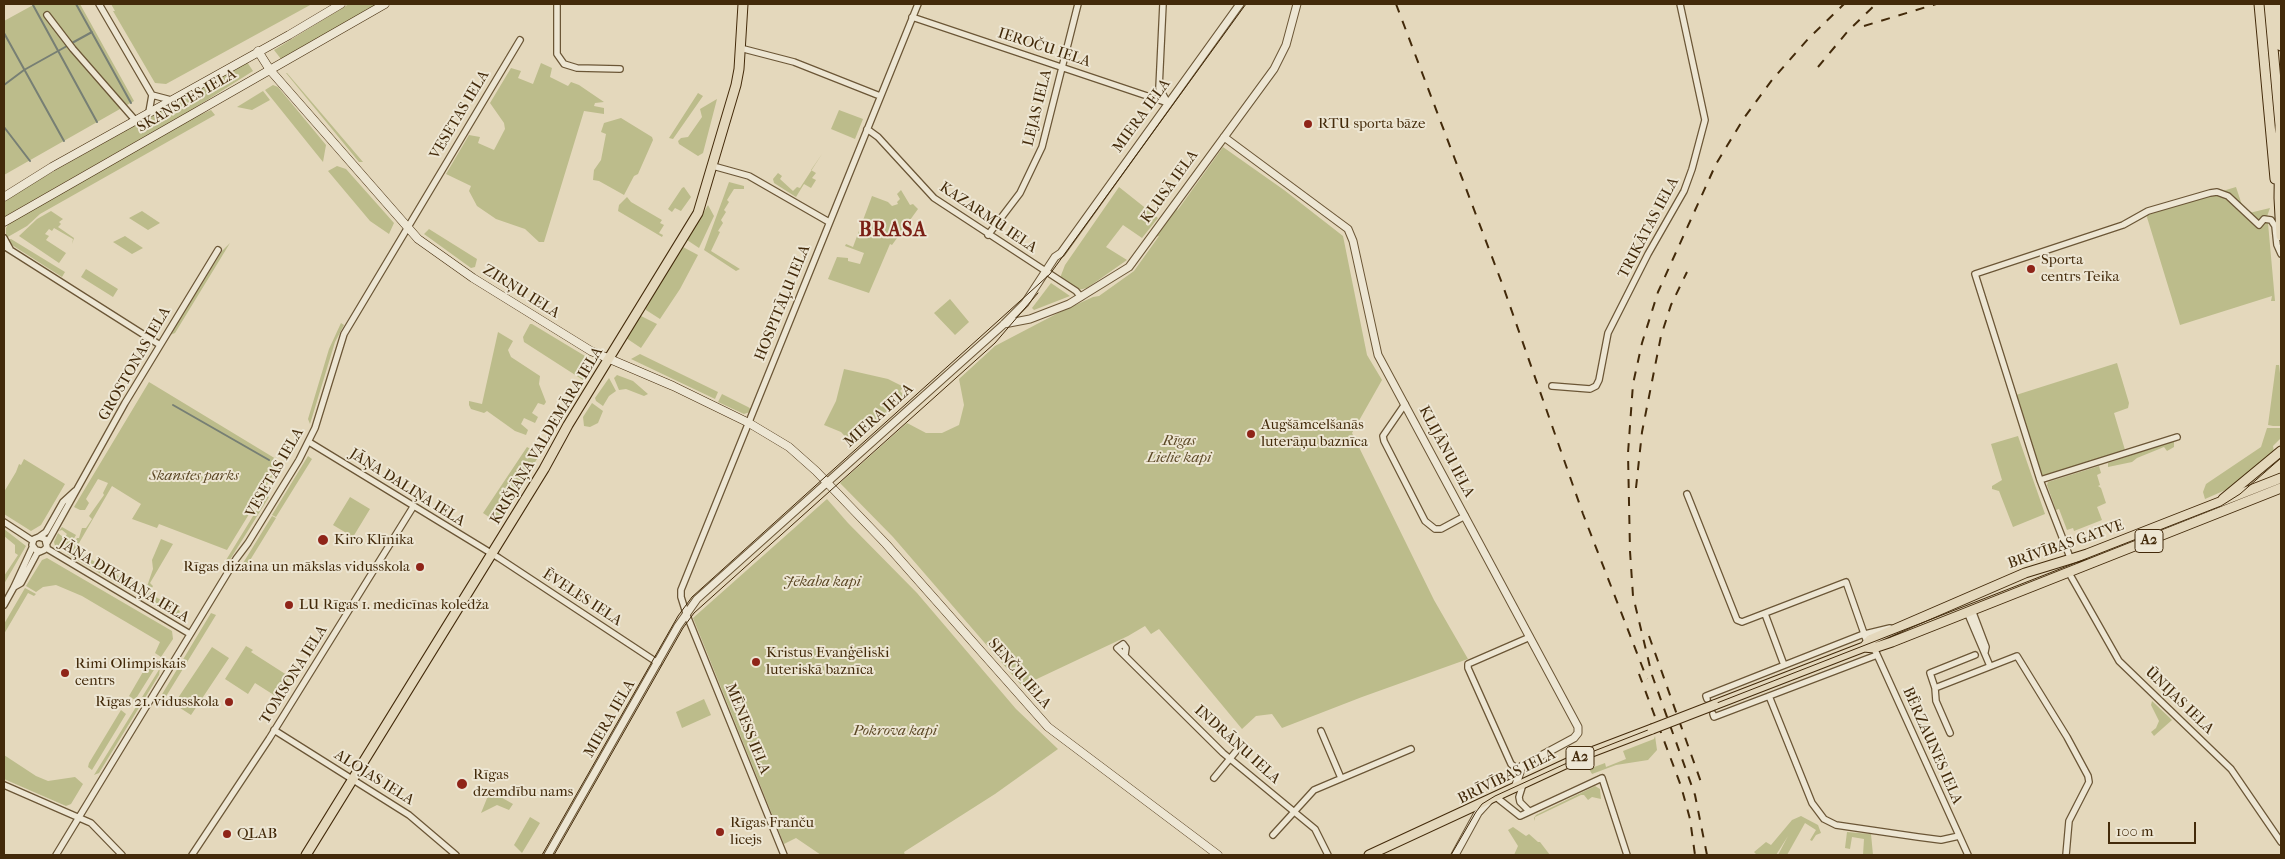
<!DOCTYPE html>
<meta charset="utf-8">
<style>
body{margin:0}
#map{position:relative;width:2285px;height:859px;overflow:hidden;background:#e4d8bc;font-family:"IM FELL French Canon",serif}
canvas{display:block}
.frame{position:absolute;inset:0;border:5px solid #432a0a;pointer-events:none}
.scale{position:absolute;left:2108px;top:822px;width:88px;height:22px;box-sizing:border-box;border:2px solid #432a0a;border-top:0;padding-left:6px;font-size:15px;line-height:18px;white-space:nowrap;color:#432a0a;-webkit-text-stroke:4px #ede6d3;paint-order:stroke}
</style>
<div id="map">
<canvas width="2285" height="859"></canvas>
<div class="frame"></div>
<div class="scale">100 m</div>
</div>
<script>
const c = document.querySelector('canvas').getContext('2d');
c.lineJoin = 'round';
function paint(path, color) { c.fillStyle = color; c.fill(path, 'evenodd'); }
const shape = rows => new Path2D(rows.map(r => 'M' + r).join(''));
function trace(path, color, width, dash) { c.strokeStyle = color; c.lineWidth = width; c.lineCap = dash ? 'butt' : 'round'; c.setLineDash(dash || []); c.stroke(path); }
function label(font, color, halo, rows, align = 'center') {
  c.font = font + ' "IM FELL French Canon",serif'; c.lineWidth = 4; c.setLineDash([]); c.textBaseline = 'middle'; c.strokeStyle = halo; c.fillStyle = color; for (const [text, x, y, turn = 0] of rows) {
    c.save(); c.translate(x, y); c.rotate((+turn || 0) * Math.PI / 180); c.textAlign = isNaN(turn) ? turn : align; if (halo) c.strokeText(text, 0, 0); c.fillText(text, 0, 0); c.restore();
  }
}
paint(shape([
 [35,4,80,4,134,101,4,175,4,21],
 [111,4,312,4,166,84,155,83,113,11,115,11],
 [349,4,377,4,281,59,274,50],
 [247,62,253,71,193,109,4,217,4,202,26,187],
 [541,63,552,68,550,77,568,86,571,82,579,85,604,102,595,103,594,106,604,108,604,114,584,111,544,242,539,242,525,229,496,219,477,206,469,191,471,186,446,174,469,135,480,137,478,143,494,150,505,129,504,123,490,103,511,68,521,71,518,78,533,84],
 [286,73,287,73,363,162,359,162],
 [273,85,278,87,326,145,323,162,265,90],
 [263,91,270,100,252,110,237,107],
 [698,93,703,96,673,139,669,138],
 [717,99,703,153,698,156,679,144,678,141,681,138,688,137,702,117,700,109],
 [211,110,215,115,40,214,27,226,6,238,6,228,9,223,181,123],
 [839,110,863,119,855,139,831,129],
 [621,118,652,137,653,140,638,174,634,176,624,195,599,181,593,180,594,170,601,160,606,134,601,132,604,123],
 [1223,147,1284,190,1343,236,1367,355,1382,380,1352,433,1434,600,1468,659,1362,697,1282,728,1272,714,1256,716,1242,729,1159,629,1151,634,1145,626,1128,636,1022,686,893,537,840,483,907,423,926,433,942,433,959,425,964,405,959,379,995,346,1060,312,1093,297,1099,296,1134,271,1159,236,1155,237,1180,201,1177,211],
 [822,154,811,170,816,173,812,178,816,180,811,188,804,184,796,197,774,183,773,179,778,173,782,176,780,179,793,191,797,187,800,188],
 [337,166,346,169,394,223,389,234,370,221,328,171],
 [729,182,744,186,744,189,734,189,727,200,729,202,724,210,726,212,721,220,723,223,718,231,720,232,711,251,740,269,736,271,704,250],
 [684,187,691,197,681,211,675,208,672,212,668,209,682,188],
 [1119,187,1158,218,1142,238,1123,225,1106,247,1127,260,1087,288,1078,290,1060,278,1065,265],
 [2236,187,2245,214,2270,208,2265,222,2268,223,2275,301,2271,301,2272,296,2180,325,2146,214],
 [901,190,910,205,913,204,918,209,892,245,890,244,869,293,828,279,837,257,848,258,848,261,860,264,864,253,845,246,846,244,853,247,872,196,888,202,892,206,898,204,897,202,900,199,897,194],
 [627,197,631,202,662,220,660,223,664,225,659,233,663,235,662,237,618,211,619,205],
 [708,205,714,216,699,248,687,240],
 [51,211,63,219,59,222,61,224,58,227,74,238,72,244,73,239,54,228,52,231,49,229,45,234,49,236,46,240,66,253,59,263,19,236,37,219],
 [142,211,160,223,148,230,129,218],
 [429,229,477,259,475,267,471,268,424,234],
 [125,236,143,248,132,254,113,242],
 [11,239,65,272,62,277,12,245,7,240],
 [230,243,175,333,170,335,222,251],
 [683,247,698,255,680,289,660,319,646,310,646,306],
 [86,269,118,289,113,297,81,277],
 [1051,283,1070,296,1034,310,1032,308],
 [950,299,969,322,955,335,934,313],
 [641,316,657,324,641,348,626,338],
 [341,323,344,325,335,342,310,424,308,419,329,349],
 [530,324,532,324,585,356,583,360,590,367,583,380,524,342,523,337],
 [498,332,513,341,508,350,511,357,540,376,539,384,546,402,544,405,538,403,532,413,538,417,535,423,524,418,521,424,528,430,526,435,515,431,487,411,484,413,471,409,469,405,469,401,482,404],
 [640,354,718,392,715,399,631,359],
 [2117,363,2129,403,2128,408,2114,413,2125,450,2042,476,2016,395],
 [2276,365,2279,365,2281,382,2281,426,2273,426,2268,425],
 [844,369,888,379,904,387,900,391,907,398,853,445,841,432,824,425,836,401],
 [617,375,633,381,648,394,644,396,626,389,619,390,614,378],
 [609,378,616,391,609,396,603,406,596,401,595,398],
 [149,382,281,462,227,550,159,524,157,528,132,519,141,504,112,486,75,550,134,585,136,583,138,584,135,594,67,554,77,538,79,538,82,528,86,528,92,519,89,516,104,495,103,493,108,483,98,479,86,499,89,503,85,510,80,510,74,507],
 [722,394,748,407,751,409,750,412,744,414,718,402],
 [592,403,603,411,598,423,590,427,584,426,583,417],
 [2267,428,2281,428,2281,438,2273,446,2274,452,2230,488,2205,499,2203,492,2206,484,2261,447],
 [2018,436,2045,514,2013,527,1999,491,1992,489,1992,486,2002,480,1991,444],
 [2172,441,2174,442,2174,447,2167,451,2164,447,2137,458,2132,462,2108,467,2108,463],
 [527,447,540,454,498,523,483,513],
 [308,456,312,459,276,517,272,515],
 [24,459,65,484,41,525,31,531,4,514,4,492,16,472,19,464,21,465],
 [2099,466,2101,473,2097,475,2100,485,2098,486,2101,488,2106,503,2097,507,2102,520,2074,531,2073,528,2067,530,2059,509,2056,510,2047,485,2048,482],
 [266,495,269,497,226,566,223,565],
 [350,497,370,509,353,537,333,525],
 [827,499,848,523,917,593,1016,709,1058,749,995,794,904,852,905,855,821,855,796,838,784,844,693,618],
 [272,516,276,518,244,570,240,568],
 [62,527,76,535,66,552,55,546,54,542,58,533,64,538,67,534,62,530,59,531],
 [4,529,26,546,4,584,4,576,18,555,15,553,15,545,4,536],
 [161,539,173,544,150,583,153,586,149,593,180,611,177,619,143,598,153,569,152,560],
 [47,558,172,631,173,639,161,657,155,653,160,642,82,596,56,585,43,587,36,592,26,586,42,560],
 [25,588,36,594,34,596,28,593,4,634,4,624],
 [211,613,216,615,162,703,158,701],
 [246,646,253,650,251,652,290,677,277,697,255,683,248,694,225,679],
 [212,647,229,658,191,715,174,704],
 [152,663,157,665,135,700,129,696,147,665],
 [160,668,159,675,99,773,94,775],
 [704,699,711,715,682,728,676,712],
 [2152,701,2172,720,2154,736,2151,732,2156,728,2159,721,2151,705],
 [121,710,126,714,92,770,88,767,89,763],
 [1655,736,1657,750,1648,760,1616,765,1592,774,1589,769,1605,763,1606,767,1626,759,1623,751,1654,739],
 [4,755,36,776,48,781,75,777,83,784,71,804,66,806,4,779],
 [1595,786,1600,789,1601,799,1592,797,1588,800,1584,795,1581,795,1535,817,1535,821,1534,818,1536,815],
 [490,791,513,804,509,810,497,805,481,813],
 [1801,816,1818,825,1821,833,1816,835,1812,841,1810,840,1816,830,1805,823,1787,855,1778,855,1788,836,1776,855,1757,855,1754,852,1766,842,1771,845,1792,820],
 [530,817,540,823,522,853,514,845],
 [1513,827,1526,836,1529,834,1538,842,1540,842,1550,855,1514,855,1518,846,1508,830],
 [1847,832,1871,834,1873,855,1863,855,1864,839,1852,837,1850,849,1845,848]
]), '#bcbc8b');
trace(shape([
 [76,4,131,103],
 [33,5,97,122],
 [4,33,64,141],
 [72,43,92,32],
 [4,85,24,70,67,46],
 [4,127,30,161],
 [173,405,269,460]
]), '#777f74', 2);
const minor = shape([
 [99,4,152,95,149,112],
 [557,4,557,54,564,64,577,68,620,69],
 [1163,4,1159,88,1168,103],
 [47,15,73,49,135,120],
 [912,17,1168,103],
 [740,48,794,62,880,96],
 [152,95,171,100],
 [867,129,878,137,934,198,1076,291,1081,297],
 [713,166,749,176,829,222],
 [988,235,1020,193,1042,147,1078,4],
 [4,238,10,249],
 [4,246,160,345],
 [1552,386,1590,389,1596,386,1599,380,1608,333,1648,254,1684,191,1692,169,1705,120,1680,4],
 [1405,404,1383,436,1384,441,1425,521,1435,529,1441,529,1465,516],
 [309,442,499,558,658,663],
 [2040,480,2177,437],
 [1687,494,1737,620,1742,622,1846,582,1867,642],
 [4,522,33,541],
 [39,537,46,532,63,502,75,491],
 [47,543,125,403,218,250],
 [46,548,190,634],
 [2071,560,2040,480,1975,274,2123,225,2148,211,2210,193,2217,192,2228,196,2259,225,2264,219,2271,220,2275,226,2277,245,2281,254],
 [2069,573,2119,661,2231,769,2281,842],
 [14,587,21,583,37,553,44,550,47,547,45,539,39,537,34,539,32,545,36,550,40,551],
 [4,605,14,587,33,546],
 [1972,610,1986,647,1985,652],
 [1967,612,1990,666],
 [1765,614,1784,665],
 [1874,648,1968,855],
 [1125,655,1126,648,1123,644,1117,648,1223,753,1315,829,1328,855],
 [1935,688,1930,673,1975,655],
 [1769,696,1812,803,1824,819,1836,825,1918,837,1941,840,1959,836],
 [1707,699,1706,696,1861,635,1890,628],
 [1713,714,1714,717,1877,655],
 [274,730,409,815,456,855],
 [1321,731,1341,778],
 [1950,733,1936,701,1935,688,2017,656,2067,737,2088,776,2089,782,2069,821,2066,855],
 [1519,770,1511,764,1468,668,1468,664,1530,637],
 [1214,778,1242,744],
 [1523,784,1519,797,1520,802,1529,811],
 [4,785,91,823,122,855],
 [1496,797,1520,816,1602,778,1627,855],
 [1273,835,1314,790,1411,749],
 [56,855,236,559,248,543,299,460,315,428,344,334,520,40],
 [192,855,269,739,413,507],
 [784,855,686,613,681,597,681,590,918,4]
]);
const tertiary = shape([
 [1224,137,1348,229,1353,241,1378,355,1578,727,1578,733,1574,738,1522,766,1515,788],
 [1004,324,1030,319,1069,304,1129,267,1274,69,1286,45,1297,4],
 [548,855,678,626,697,599,1004,324,1025,303,1055,257,1061,253,1240,4],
 [1455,855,1478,813,1489,801]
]);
const secondary = shape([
 [258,51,270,70,418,239,473,278,591,351,673,386,749,423,789,447,816,471,886,544,1048,727,1218,855],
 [4,197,52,167,289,35,341,4],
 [4,222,385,4]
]);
const primary = shape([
 [2259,4,2275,179],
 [2269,4,2280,125,2279,198,2281,236],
 [2277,4,2281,46],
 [2223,499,2281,451],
 [306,855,544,469,568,425,698,213,736,85,739,69,743,4]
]);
const trunk = shape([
 [1864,647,1870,640,2025,573,2087,554,2281,478],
 [1714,705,1864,647,1874,648,1892,642,2281,488],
 [1369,855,1589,753,1652,729]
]);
trace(minor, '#6b5636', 8);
trace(tertiary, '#6b5636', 9);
trace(secondary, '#432a0a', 9);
trace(primary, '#432a0a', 11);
trace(trunk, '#432a0a', 11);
trace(minor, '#ede6d3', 5.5);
trace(tertiary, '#ede6d3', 7);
trace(secondary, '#ede6d3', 8);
trace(primary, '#e4d8bc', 9);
trace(trunk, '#e4d8bc', 9);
trace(shape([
 [542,855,678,616,692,597,1050,274,1246,4],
 [554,855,683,628,694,613,995,343,1038,293],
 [1451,855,1476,812,1482,804,1495,796,1589,753,2221,506,2240,494,2281,458]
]), '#432a0a', 1);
trace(shape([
 [1396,4,1503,286,1583,514,1647,679],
 [1864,26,1936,4],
 [1818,67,1848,31,1876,4],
 [1636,488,1642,432,1661,336,1671,305,1687,272],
 [1649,636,1702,785],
 [1639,674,1681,786,1690,819,1695,855],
 [1707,855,1695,795,1652,675,1633,596,1630,551,1628,453,1633,384,1642,343,1658,292,1716,164,1744,118,1772,80,1808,39,1844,4]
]), '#432a0a', 2, [9, 9]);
const trunkBridge = shape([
 [1652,729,1714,705]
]);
trace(trunkBridge, '#432a0a', 11, []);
trace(trunkBridge, '#e4d8bc', 9);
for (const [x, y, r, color] of [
 [1308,124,5,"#8f2418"],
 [2031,269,5,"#8f2418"],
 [1251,434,5,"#8f2418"],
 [323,540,6,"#8f2418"],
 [420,567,5,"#8f2418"],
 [289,605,5,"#8f2418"],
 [756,662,5,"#8f2418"],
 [65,673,5,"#8f2418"],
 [229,702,5,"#8f2418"],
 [462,784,6,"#8f2418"],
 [720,832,5,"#8f2418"],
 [227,834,5,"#8f2418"]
]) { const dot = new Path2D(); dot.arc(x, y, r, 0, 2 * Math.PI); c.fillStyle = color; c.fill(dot); trace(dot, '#ede6d3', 2); }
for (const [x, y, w] of [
 [2149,541,28],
 [1580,758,28]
]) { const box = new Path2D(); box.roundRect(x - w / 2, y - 11.5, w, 23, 4); c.fillStyle = '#ede6d3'; c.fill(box); trace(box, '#432a0a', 1); }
label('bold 14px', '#432a0a', null, [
 ["A2",2149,541],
 ["A2",1580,758]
]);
label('15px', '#432a0a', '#ede6d3', [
 ["IEROČU IELA",1044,48,18],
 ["SKANSTES IELA",187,101,-30],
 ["LEJAS IELA",1038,108,-76],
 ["VESETAS IELA",460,115,-59],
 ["MIERA IELA",1142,116,-54],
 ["KLUSĀ IELA",1170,187,-54],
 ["KAZARMU IELA",988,218,34],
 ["TRIKĀTAS IELA",1649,228,-62],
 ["ZIRŅU IELA",521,292,32],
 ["HOSPITĀĻU IELA",783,303,-68],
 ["GROSTONAS IELA",135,364,-60],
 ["MIERA IELA",879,416,-42],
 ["KRIŠJĀŅA VALDEMĀRA IELA",547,436,-59],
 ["KLIJĀNU IELA",1446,452,62],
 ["VESETAS IELA",275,473,-60],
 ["JĀŅA DALIŅA IELA",407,488,32],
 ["BRĪVĪBAS GATVE",2066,545,-19],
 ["JĀŅA DIKMAŅA IELA",124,581,31],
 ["ĒVELES IELA",582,598,33],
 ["SENČU IELA",1019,674,49],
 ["TOMSONA IELA",294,675,-58],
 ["ŪNIJAS IELA",2179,701,44],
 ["MIERA IELA",610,719,-60],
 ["MĒNESS IELA",747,729,68],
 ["INDRĀNU IELA",1237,745,42],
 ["BĒRZAUNES IELA",1932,746,66],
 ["BRĪVĪBAS IELA",1507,777,-26],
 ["ALOJAS IELA",374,778,32]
]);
label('15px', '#432a0a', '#ede6d3', [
 ["RTU sporta bāze",1318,124],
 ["Sporta",2041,260],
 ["centrs Teika",2041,277],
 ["Augšāmcelšanās",1261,425],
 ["luterāņu baznīca",1261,442],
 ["Kiro Klīnika",334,540],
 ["Rīgas dizaina un mākslas vidusskola",410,567,"right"],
 ["LU Rīgas 1. medicīnas koledža",299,605],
 ["Kristus Evanģēliski",766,653],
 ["luteriskā baznīca",766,670],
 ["Rimi Olimpiskais",75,664],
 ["centrs",75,681],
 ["Rīgas 21. vidusskola",219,702,"right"],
 ["Rīgas",473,775],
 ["dzemdību nams",473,792],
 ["Rīgas Franču",730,823],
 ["licejs",730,840],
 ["QLAB",237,834]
], 'left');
label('italic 15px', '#5b4724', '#ede6d3', [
 ["Rīgas",1179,441],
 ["Lielie kapi",1179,458],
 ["Skanstes parks",194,476],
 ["Jēkaba kapi",822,582],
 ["Pokrova kapi",895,731]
]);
c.letterSpacing = '1px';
label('bold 20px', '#7a1f14', '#ede6d3', [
 ["BRASA",893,231]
]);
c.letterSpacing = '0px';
</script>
